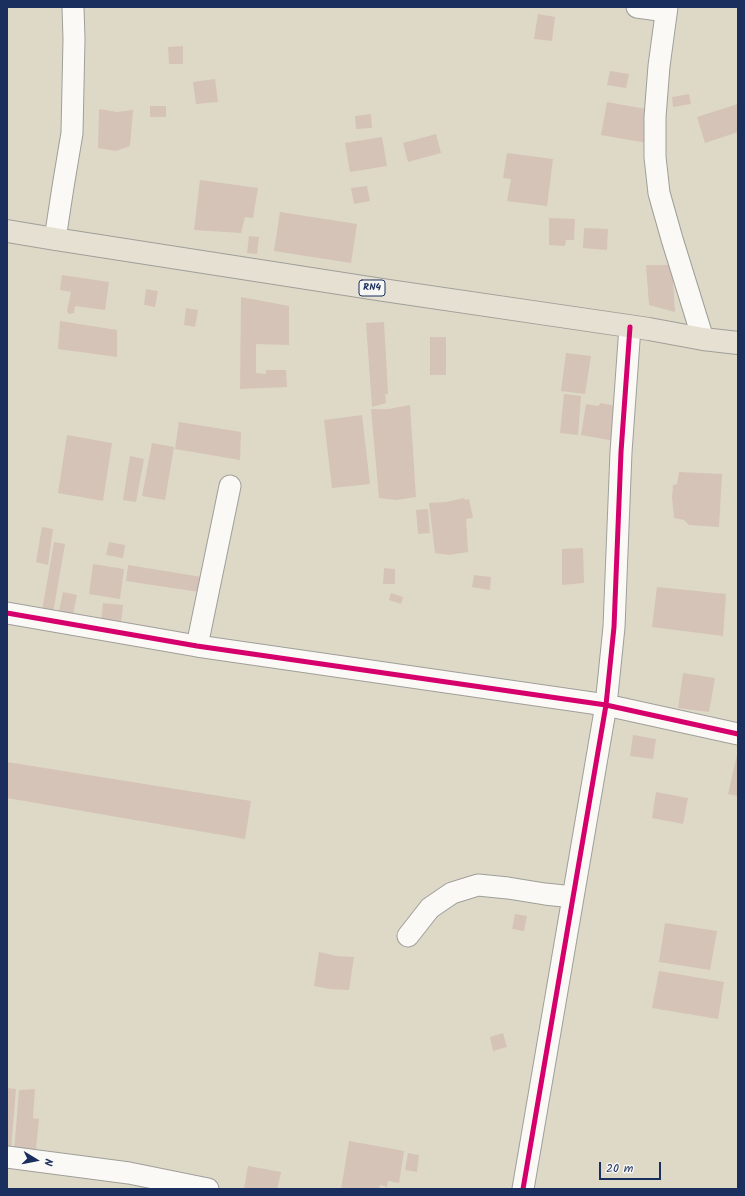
<!DOCTYPE html>
<style>
body{margin:0}
#map{position:relative;width:745px;height:1196px;overflow:hidden;background:#ded9c6;font-family:Kalam,sans-serif}
canvas{display:block}
.frame{position:absolute;inset:0;border:8px solid #1b2f5e;pointer-events:none}
.north{position:absolute;left:16px;top:1140px;width:40px;height:40px;-webkit-text-stroke:3px #f6f6f2;paint-order:stroke;rotate:100deg;font-size:11px;font-weight:700;line-height:16px;text-align:center;color:#1b2f5e}
.north::after{content:'';display:block;margin:auto;width:14px;height:18px;background:#1b2f5e;clip-path:polygon(50% 0,100% 100%,50% 72%,0 100%)}
.scale{position:absolute;left:599px;top:1162px;width:62px;height:18px;box-sizing:border-box;border:2px solid #1b2f5e;border-top:0;padding-left:5px;font-size:12px;line-height:14px;white-space:nowrap;color:#1b2f5e;-webkit-text-stroke:3px #f6f6f2;paint-order:stroke}
</style>
<div id="map">
<canvas width="745" height="1196"></canvas>
<div class="frame"></div>
<div class="north">N</div>
<div class="scale">20 m</div>
</div>
<script>
const c = document.querySelector('canvas').getContext('2d');
c.lineJoin = 'round';
function paint(path, color) { c.fillStyle = color; c.fill(path, 'evenodd'); }
const shape = rows => new Path2D(rows.map(r => 'M' + r).join(''));
function trace(path, color, width, dash) { c.strokeStyle = color; c.lineWidth = width; c.lineCap = dash ? 'butt' : 'round'; c.setLineDash(dash || []); c.stroke(path); }
function label(font, color, halo, rows, align = 'center') {
  c.font = font + ' Kalam,sans-serif'; c.lineWidth = 3.5; c.setLineDash([]); c.textBaseline = 'middle'; c.strokeStyle = halo; c.fillStyle = color; for (const [text, x, y, turn = 0] of rows) {
    c.save(); c.translate(x, y); c.rotate((+turn || 0) * Math.PI / 180); c.textAlign = isNaN(turn) ? turn : align; if (halo) c.strokeText(text, 0, 0); c.fillText(text, 0, 0); c.restore();
  }
}
paint(shape([
 [538,14,555,17,552,41,534,39],
 [183,46,183,64,169,64,168,47],
 [610,71,629,74,626,88,607,85],
 [215,79,218,102,196,104,193,82],
 [689,94,691,104,673,107,672,97],
 [607,102,646,109,647,143,601,135],
 [738,104,738,132,705,143,697,117],
 [150,106,166,106,166,117,150,117],
 [99,109,117,112,133,110,130,146,116,151,98,148],
 [371,114,372,128,356,129,355,116],
 [436,134,441,153,408,162,403,143],
 [382,137,387,166,350,172,345,143],
 [507,153,553,159,547,206,507,201,511,179,503,178],
 [200,180,258,188,253,218,245,217,241,233,194,230],
 [367,186,370,201,354,204,351,188],
 [280,212,357,224,351,263,274,251],
 [549,218,575,219,574,240,566,240,565,246,549,245],
 [584,228,608,229,607,250,583,248],
 [249,236,259,237,257,254,247,253],
 [646,265,672,265,675,312,649,305],
 [62,275,109,282,105,310,75,306,74,313,69,314,67,311,71,292,60,290],
 [146,289,158,291,155,307,144,305],
 [241,297,289,306,289,345,256,344,256,373,266,374,266,370,286,370,287,387,240,389],
 [186,308,198,310,195,327,184,325],
 [60,321,117,330,117,357,58,349],
 [384,322,388,394,385,394,386,403,372,407,366,323],
 [430,337,446,337,446,375,430,375],
 [566,353,591,356,585,394,561,391],
 [564,394,581,396,578,435,560,433],
 [601,403,620,407,615,441,581,435,586,404,598,406],
 [410,405,416,497,396,500,379,498,371,409,389,409],
 [362,415,370,484,332,488,324,420],
 [179,422,241,432,240,460,175,449],
 [67,435,112,443,103,501,58,493],
 [152,443,174,447,165,500,142,496],
 [130,456,144,459,136,502,123,500],
 [679,472,722,474,719,527,689,525,684,520,674,518,672,498,673,485,677,484],
 [464,498,465,500,469,499,473,518,466,519,468,552,449,555,435,553,429,503,446,502],
 [428,509,430,533,418,534,416,510],
 [42,527,53,529,48,565,36,562],
 [54,542,65,544,53,613,42,611],
 [109,542,125,545,123,558,106,555],
 [583,548,584,583,562,585,562,549],
 [93,564,124,569,120,599,89,594],
 [128,565,208,578,206,593,126,581],
 [384,568,395,569,395,584,383,584],
 [474,575,491,577,490,590,472,587],
 [657,587,726,594,723,636,652,627],
 [63,592,77,595,72,619,58,616],
 [391,593,403,597,401,604,389,600],
 [103,603,123,605,121,624,101,622],
 [683,673,715,678,709,712,678,708],
 [633,735,656,739,653,759,630,756],
 [737,755,738,755,738,796,728,794],
 [7,762,251,801,245,839,7,798],
 [656,792,688,798,683,824,652,818],
 [515,914,527,916,524,931,512,929],
 [665,923,717,931,710,970,659,962],
 [319,952,336,956,354,957,349,990,330,989,314,986],
 [659,971,724,982,718,1019,652,1008],
 [503,1033,507,1047,493,1051,490,1037],
 [7,1088,16,1089,11,1150,7,1149],
 [35,1089,33,1118,39,1119,36,1149,14,1152,19,1090],
 [349,1141,404,1151,399,1183,388,1181,387,1187,380,1185,379,1189,341,1189],
 [408,1153,419,1155,417,1172,405,1170],
 [248,1166,281,1172,277,1189,244,1189]
]), '#d5c3b8');
const minor = shape([
 [637,7,666,11],
 [667,7,659,66,655,117,655,157,659,193,672,239,703,339],
 [55,239,63,187,72,133,74,39,73,7],
 [7,613,197,646,606,705,738,734],
 [197,646,230,486],
 [408,936,430,908,452,893,478,885,508,888,545,894,573,897],
 [7,1157,129,1173,208,1189],
 [523,1189,606,705,614,627,621,452,630,327]
]);
const highway = shape([
 [7,231,55,239,383,290,649,329,703,339,738,343]
]);
trace(minor, '#9f9f9a', 23);
trace(highway, '#9f9f9a', 24);
trace(minor, '#faf9f6', 21);
trace(highway, '#e6e0d2', 22);
trace(shape([
 [7,613,197,646,606,705,738,734],
 [523,1189,606,705,614,627,621,452,630,327]
]), '#d6006c', 5);
for (const [x, y, w] of [
 [372,288,26]
]) { const box = new Path2D(); box.roundRect(x - w / 2, y - 8, w, 16, 3); c.fillStyle = '#f6f6f2'; c.fill(box); trace(box, '#1b2f5e', 1); }
label('bold 10px', '#1b2f5e', null, [
 ["RN4",372,288]
]);
</script>
